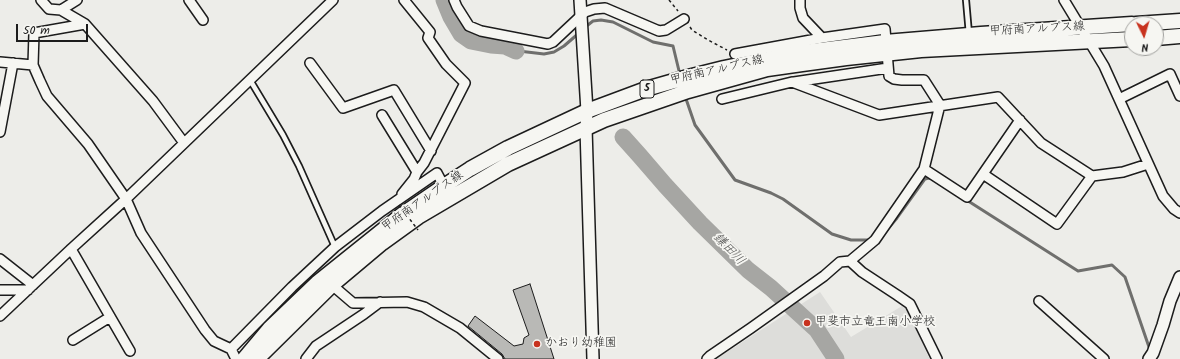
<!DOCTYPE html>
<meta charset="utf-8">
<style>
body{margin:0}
#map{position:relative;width:1180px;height:359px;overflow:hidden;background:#edede9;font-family:Kalam,sans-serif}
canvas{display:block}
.north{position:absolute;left:1124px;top:16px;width:40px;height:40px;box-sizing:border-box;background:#f6f6f2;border:1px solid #9f9f9c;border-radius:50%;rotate:175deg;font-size:11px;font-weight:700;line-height:16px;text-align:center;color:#1c1c1c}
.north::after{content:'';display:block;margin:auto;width:14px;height:18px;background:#c8321e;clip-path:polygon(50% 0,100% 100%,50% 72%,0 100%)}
.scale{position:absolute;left:16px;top:24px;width:72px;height:18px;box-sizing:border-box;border:2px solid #1c1c1c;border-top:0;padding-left:5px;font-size:12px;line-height:14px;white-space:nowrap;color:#1c1c1c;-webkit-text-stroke:3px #f6f6f2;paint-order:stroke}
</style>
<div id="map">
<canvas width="1180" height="359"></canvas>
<div class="north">N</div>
<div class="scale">50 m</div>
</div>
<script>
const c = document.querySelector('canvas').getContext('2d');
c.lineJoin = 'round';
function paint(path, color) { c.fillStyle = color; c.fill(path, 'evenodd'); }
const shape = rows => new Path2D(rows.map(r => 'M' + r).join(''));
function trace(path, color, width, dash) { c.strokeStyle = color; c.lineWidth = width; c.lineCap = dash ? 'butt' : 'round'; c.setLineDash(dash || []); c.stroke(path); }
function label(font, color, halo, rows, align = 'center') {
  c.font = font + ' Kalam,"Klee One",sans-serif'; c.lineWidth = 3.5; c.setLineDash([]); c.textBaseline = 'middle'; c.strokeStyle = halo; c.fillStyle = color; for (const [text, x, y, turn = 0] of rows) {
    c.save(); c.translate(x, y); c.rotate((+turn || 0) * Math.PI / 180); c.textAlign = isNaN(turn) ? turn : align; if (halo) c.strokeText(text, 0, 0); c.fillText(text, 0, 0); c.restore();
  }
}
paint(shape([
 [820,292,851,337,902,306,908,309,931,359,716,359]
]), '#ddddda');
trace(shape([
 [584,28,593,21,601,20,613,22,653,42,673,46,680,75],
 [491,45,510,50,544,54,554,52,564,46,579,33],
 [685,96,695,125,735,180,771,193,783,199,832,234,851,240,871,240],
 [965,199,1078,271,1112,265,1125,277,1150,350],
 [882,236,897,218,925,179,929,178,933,179]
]), '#6f6f6d', 3);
trace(shape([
 [444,0,451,17,461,34,471,41,491,45,505,46,516,51],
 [623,137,640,156,665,185,700,223,748,270,771,288,817,330,836,359]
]), '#a6a6a3', 17);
const building = shape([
 [530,284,554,359,505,359,502,354,468,326,475,316,514,346,523,344,524,338,529,335,513,290,530,284]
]);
paint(building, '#b9b9b6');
trace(building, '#1c1c1c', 1);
const service = shape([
 [966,0,969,34],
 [250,80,283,135,299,166,335,247]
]);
const minor = shape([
 [41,0,49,9,61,10,85,24,153,101,184,143],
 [189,0,203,20],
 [454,0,457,7,469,26,481,31,548,44,553,42,585,12,594,9,605,8,659,31,666,30,684,19],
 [1064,0,1104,66,1163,196,1174,209,1180,213],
 [61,10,77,0],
 [85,24,34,33,33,65,40,81,47,96,88,144,126,199,141,233,205,330,214,341,231,349,236,359],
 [735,54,822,38],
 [0,62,33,65],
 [310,63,343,108,394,90,431,151],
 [794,82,888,68],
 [722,99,792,82,879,115,998,97,1041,143,1092,176,1123,172,1148,164],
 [1119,99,1170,74,1180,96],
 [382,115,417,172],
 [0,132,13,63],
 [924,169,967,197,1020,120],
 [983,174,1057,224,1092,176],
 [402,194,414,179,417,172,424,163,465,83,446,64,428,38,430,32,404,0],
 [71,249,130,351],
 [0,259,33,285],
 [850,261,862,272,897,295,910,304,937,359],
 [332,285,353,303,407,302,424,307,460,328,498,359],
 [0,290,28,290],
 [1039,301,1104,359],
 [0,316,71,249,126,199,333,0],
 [73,340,110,317],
 [231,349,292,287,335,247,382,211,437,173,446,190],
 [306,359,316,346,364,314,380,302],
 [707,359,710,356,751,328,824,276,840,262,850,261,875,240,924,169,940,105,924,80,902,80,894,79,889,76,885,29,822,38,803,18,800,8,800,0]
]);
const tertiary = shape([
 [580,0,587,111,586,128,593,359],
 [1149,359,1153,353,1163,325,1170,301,1180,277]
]);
const primary = shape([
 [1136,24,1180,21],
 [1156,38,1180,36],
 [244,359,270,328,317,283,403,214,444,186,470,169,508,148,587,111,646,89,688,77,724,68,796,53,885,42,981,34,1132,24],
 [257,359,332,285,382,243,418,217,508,164,604,120,688,91,767,69,802,64,846,58,921,50,1132,39]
]);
trace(service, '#1c1c1c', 8);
trace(minor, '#1c1c1c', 12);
trace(tertiary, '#1c1c1c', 14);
trace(primary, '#1c1c1c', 17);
trace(shape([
 [669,0,678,11],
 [690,27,692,30,708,40,727,50]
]), '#1c1c1c', 1.5, [3, 3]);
trace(service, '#f6f6f2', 4.5);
trace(minor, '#f6f6f2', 9);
trace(tertiary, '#f6f6f2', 11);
trace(primary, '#f6f6f2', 14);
trace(shape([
 [399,205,418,230]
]), '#1c1c1c', 1.5, [3, 3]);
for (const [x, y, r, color] of [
 [807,323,4,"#c8321e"],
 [537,344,4,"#c8321e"]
]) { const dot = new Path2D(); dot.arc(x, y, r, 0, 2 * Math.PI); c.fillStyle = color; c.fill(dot); trace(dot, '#f6f6f2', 1.5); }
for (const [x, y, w] of [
 [647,89,14]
]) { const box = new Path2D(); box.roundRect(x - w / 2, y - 9, w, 18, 3); c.fillStyle = '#f6f6f2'; c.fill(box); trace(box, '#1c1c1c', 1); }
label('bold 11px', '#1c1c1c', null, [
 ["5",647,89]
]);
label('12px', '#1c1c1c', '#f6f6f2', [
 ["甲府南アルプス線",1037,30,-3],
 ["甲府南アルプス線",717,71,-13],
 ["甲府南アルプス線",423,202,-35]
]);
label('12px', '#1c1c1c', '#f6f6f2', [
 ["甲斐市立竜王南小学校",815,323],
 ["かおり幼稚園",545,344]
], 'left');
label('italic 13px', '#535352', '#f6f6f2', [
 ["鎌田川",728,250,46]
]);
</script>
